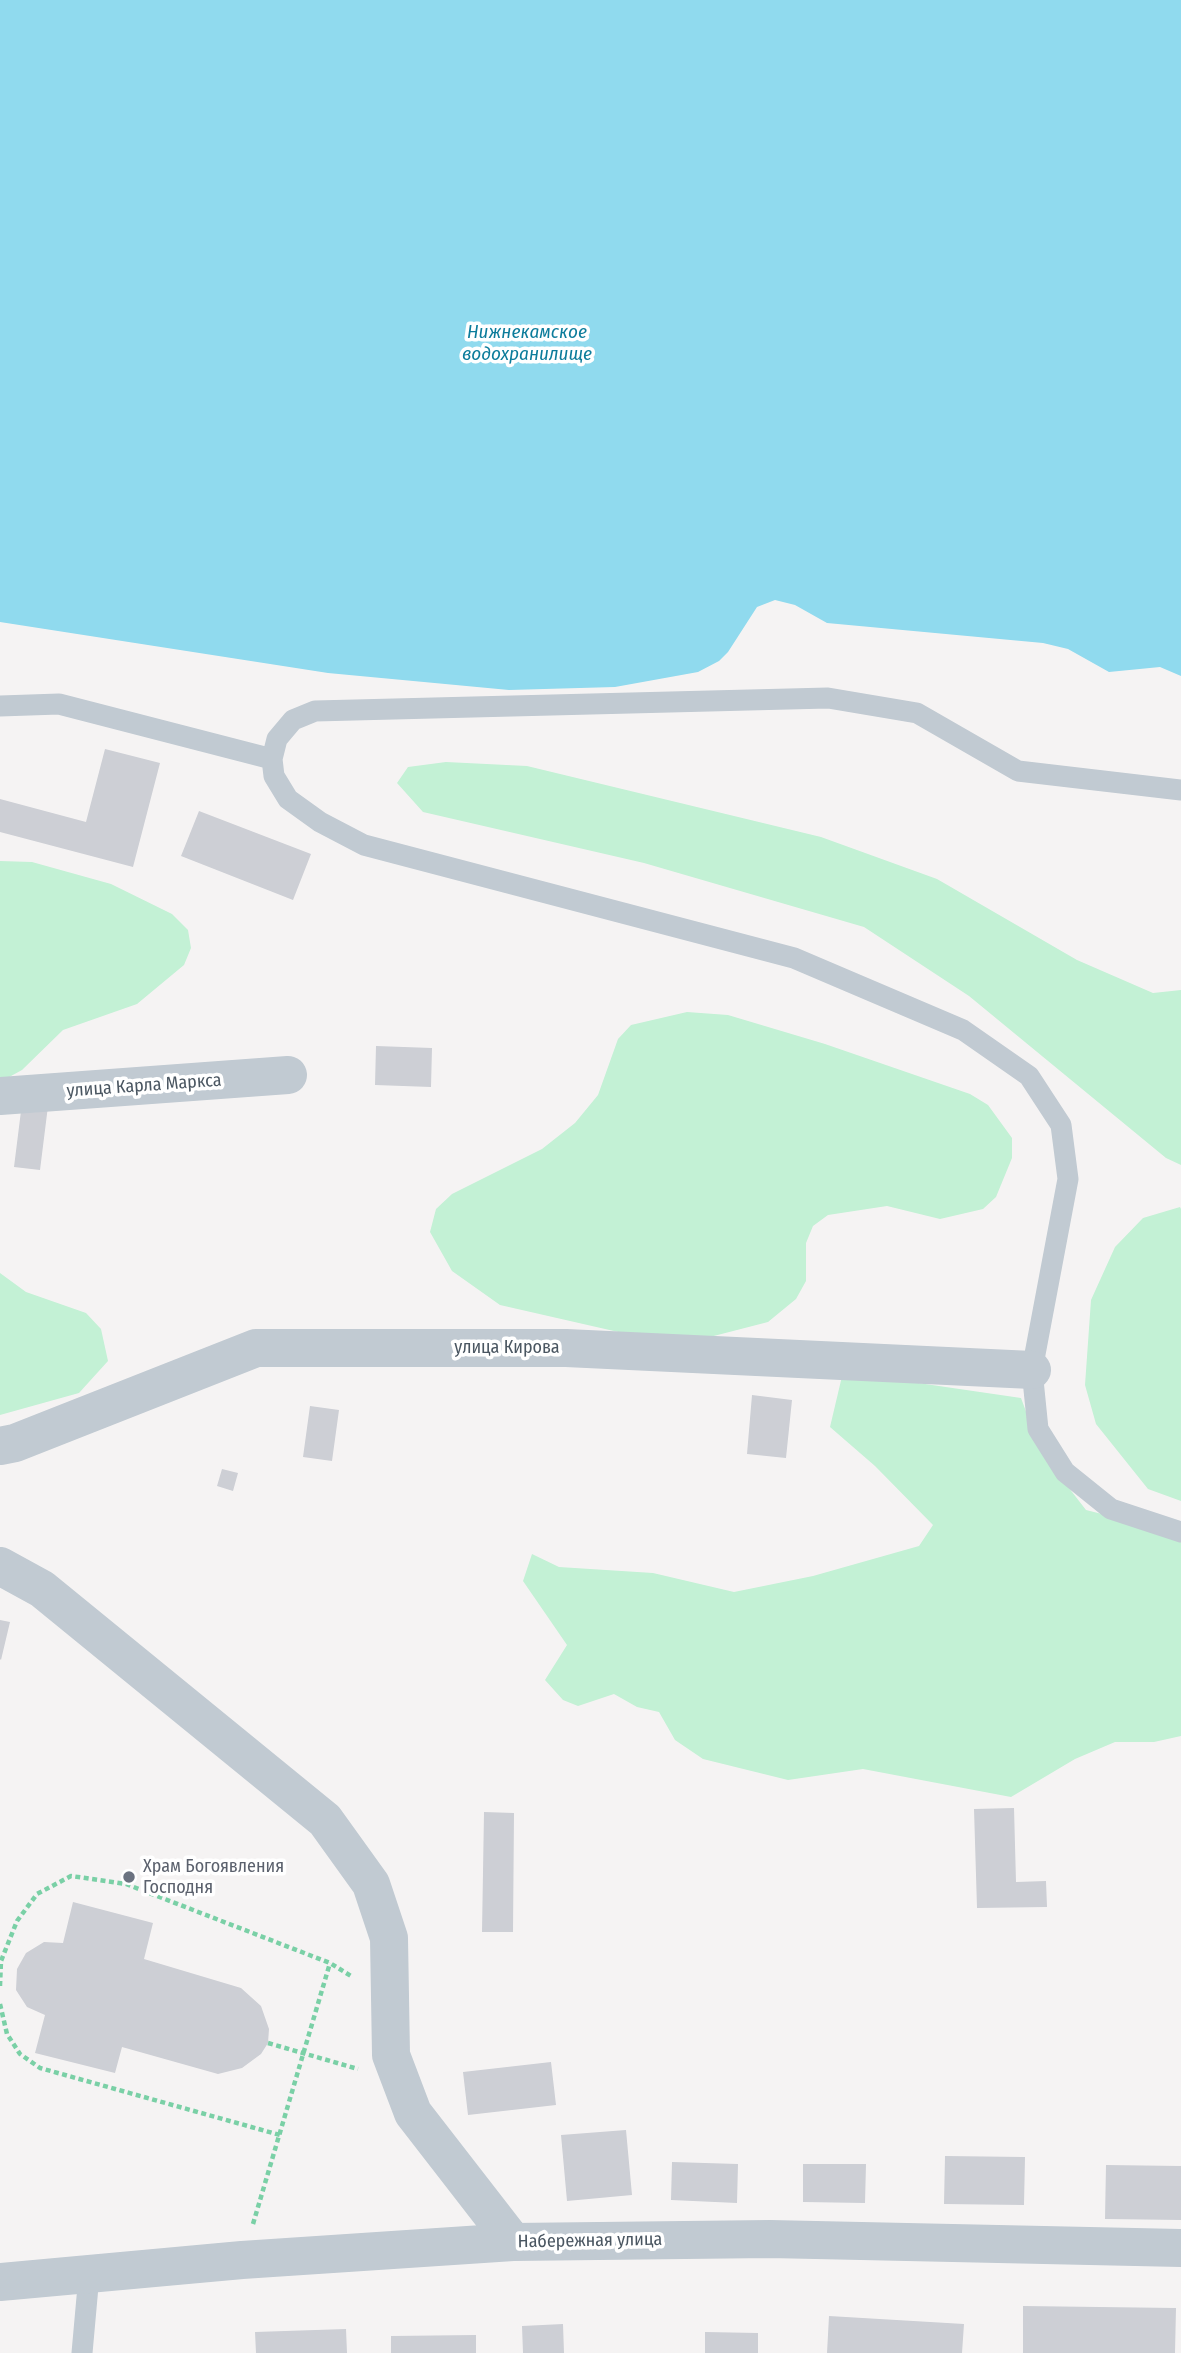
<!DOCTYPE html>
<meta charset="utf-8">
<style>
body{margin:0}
canvas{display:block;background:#f5f3f3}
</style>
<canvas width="1181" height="2353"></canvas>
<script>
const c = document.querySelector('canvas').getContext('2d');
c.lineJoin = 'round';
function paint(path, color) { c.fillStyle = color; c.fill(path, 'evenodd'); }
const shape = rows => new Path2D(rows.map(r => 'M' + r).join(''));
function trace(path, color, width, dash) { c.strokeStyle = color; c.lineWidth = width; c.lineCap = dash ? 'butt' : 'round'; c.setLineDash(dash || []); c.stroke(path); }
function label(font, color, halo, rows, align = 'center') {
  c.font = font + ' "Fira Sans Condensed",sans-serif'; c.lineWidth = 7; c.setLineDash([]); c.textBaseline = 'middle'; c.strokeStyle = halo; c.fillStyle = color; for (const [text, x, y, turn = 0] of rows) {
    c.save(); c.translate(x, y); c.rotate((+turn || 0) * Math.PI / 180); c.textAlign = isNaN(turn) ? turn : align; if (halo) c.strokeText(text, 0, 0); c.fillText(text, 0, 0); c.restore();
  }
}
paint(shape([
 [446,762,527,766,821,837,937,879,1077,960,1153,993,1181,990,1181,1165,1166,1158,969,996,864,927,644,863,423,812,397,783,408,767],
 [0,861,32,862,111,884,172,914,188,930,191,948,184,965,137,1004,63,1030,22,1070,0,1082],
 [687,1012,728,1015,825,1044,970,1094,988,1105,1012,1138,1012,1158,996,1197,983,1209,940,1219,887,1206,828,1215,813,1226,806,1243,806,1281,796,1299,768,1322,706,1338,627,1334,500,1305,452,1271,430,1232,436,1209,452,1194,542,1149,575,1123,598,1095,618,1039,631,1025],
 [1180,1207,1181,1209,1181,1501,1148,1489,1096,1424,1085,1385,1091,1300,1115,1247,1143,1218],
 [0,1273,26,1292,86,1313,101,1329,108,1361,79,1393,0,1415],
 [843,1372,1021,1398,1041,1452,1086,1510,1181,1534,1181,1736,1154,1742,1115,1742,1075,1759,1011,1797,863,1769,788,1780,703,1759,675,1740,659,1712,637,1707,614,1694,578,1706,563,1700,545,1680,567,1645,523,1581,532,1554,559,1567,653,1573,734,1592,813,1576,919,1546,933,1525,875,1466,830,1427]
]), '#c3f1d5');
paint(shape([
 [0,0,1181,0,1181,676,1160,667,1109,672,1068,649,1043,643,827,623,795,605,775,600,757,607,728,652,719,661,698,672,615,687,509,690,328,673,0,622]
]), '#90daee');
paint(shape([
 [105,749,160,763,133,867,0,832,0,799,86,822],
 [199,811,311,854,293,900,181,856],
 [376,1046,432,1048,431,1087,375,1085],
 [22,1103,48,1106,40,1170,14,1167],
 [752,1395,792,1400,786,1458,747,1454],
 [310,1406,339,1410,332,1461,303,1457],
 [222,1469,238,1473,233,1491,217,1486],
 [0,1620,10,1622,1,1660,0,1659],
 [1014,1808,1016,1882,1046,1881,1047,1907,977,1908,974,1809],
 [484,1812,514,1813,513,1932,482,1932],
 [73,1902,153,1923,144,1959,241,1988,261,2006,269,2029,268,2043,261,2054,242,2068,218,2074,122,2047,115,2073,35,2053,45,2015,27,2007,16,1990,17,1969,26,1953,44,1942,63,1943],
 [551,2062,556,2105,468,2115,463,2072],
 [626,2130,632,2195,567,2201,561,2135],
 [945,2156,1025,2157,1024,2205,944,2204],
 [672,2162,738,2164,737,2203,671,2200],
 [803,2164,866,2164,865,2203,803,2202],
 [1106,2165,1181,2166,1181,2220,1105,2219],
 [1023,2306,1176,2308,1175,2353,1023,2353],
 [829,2316,964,2324,962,2353,827,2353],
 [563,2324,564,2353,523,2353,522,2326],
 [346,2329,347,2353,256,2353,255,2332],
 [705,2332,758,2333,758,2353,705,2353],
 [476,2335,476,2353,391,2353,391,2336]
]), '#cdcfd5');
trace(shape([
 [0,1986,1,1961,17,1921,37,1894,71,1876,126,1884,330,1963,351,1976],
 [0,2004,7,2034,20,2054,40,2068,280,2135],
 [268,2043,358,2069],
 [253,2224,330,1963]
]), '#7ad0a6', 4.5, [5, 3.5]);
trace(shape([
 [0,706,59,704,272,759],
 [1181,790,1018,771,917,713,828,698,315,711,293,720,277,739,272,759,274,776,288,799,320,822,364,845,794,958,963,1030,1029,1076,1061,1125,1068,1179,1032,1370,1038,1429,1065,1472,1111,1509,1181,1532],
 [82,2353,89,2275]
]), '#c1cad2', 21);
trace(shape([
 [0,1096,288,1075],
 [0,1446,15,1443,256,1348,566,1348,1032,1370],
 [0,1566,42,1589,325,1820,371,1884,389,1938,391,2055,413,2113,513,2242],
 [0,2282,242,2260,513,2242,770,2239,1181,2248]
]), '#c1cad2', 38);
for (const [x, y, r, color] of [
 [129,1877,7,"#6b7280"]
]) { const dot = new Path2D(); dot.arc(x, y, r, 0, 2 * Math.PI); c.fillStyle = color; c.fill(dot); trace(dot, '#fff', 2.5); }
label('18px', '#4a5661', '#fff', [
 ["улица Карла Маркса",144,1086,-4],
 ["улица Кирова",507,1348],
 ["Набережная улица",590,2241,-1]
]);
label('18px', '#5b616d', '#fff', [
 ["Храм Богоявления",143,1867],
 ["Господня",143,1888]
], 'left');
label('italic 19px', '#0c7c9b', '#fff', [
 ["Нижнекамское",527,333],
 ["водохранилище",527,355]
]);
</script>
